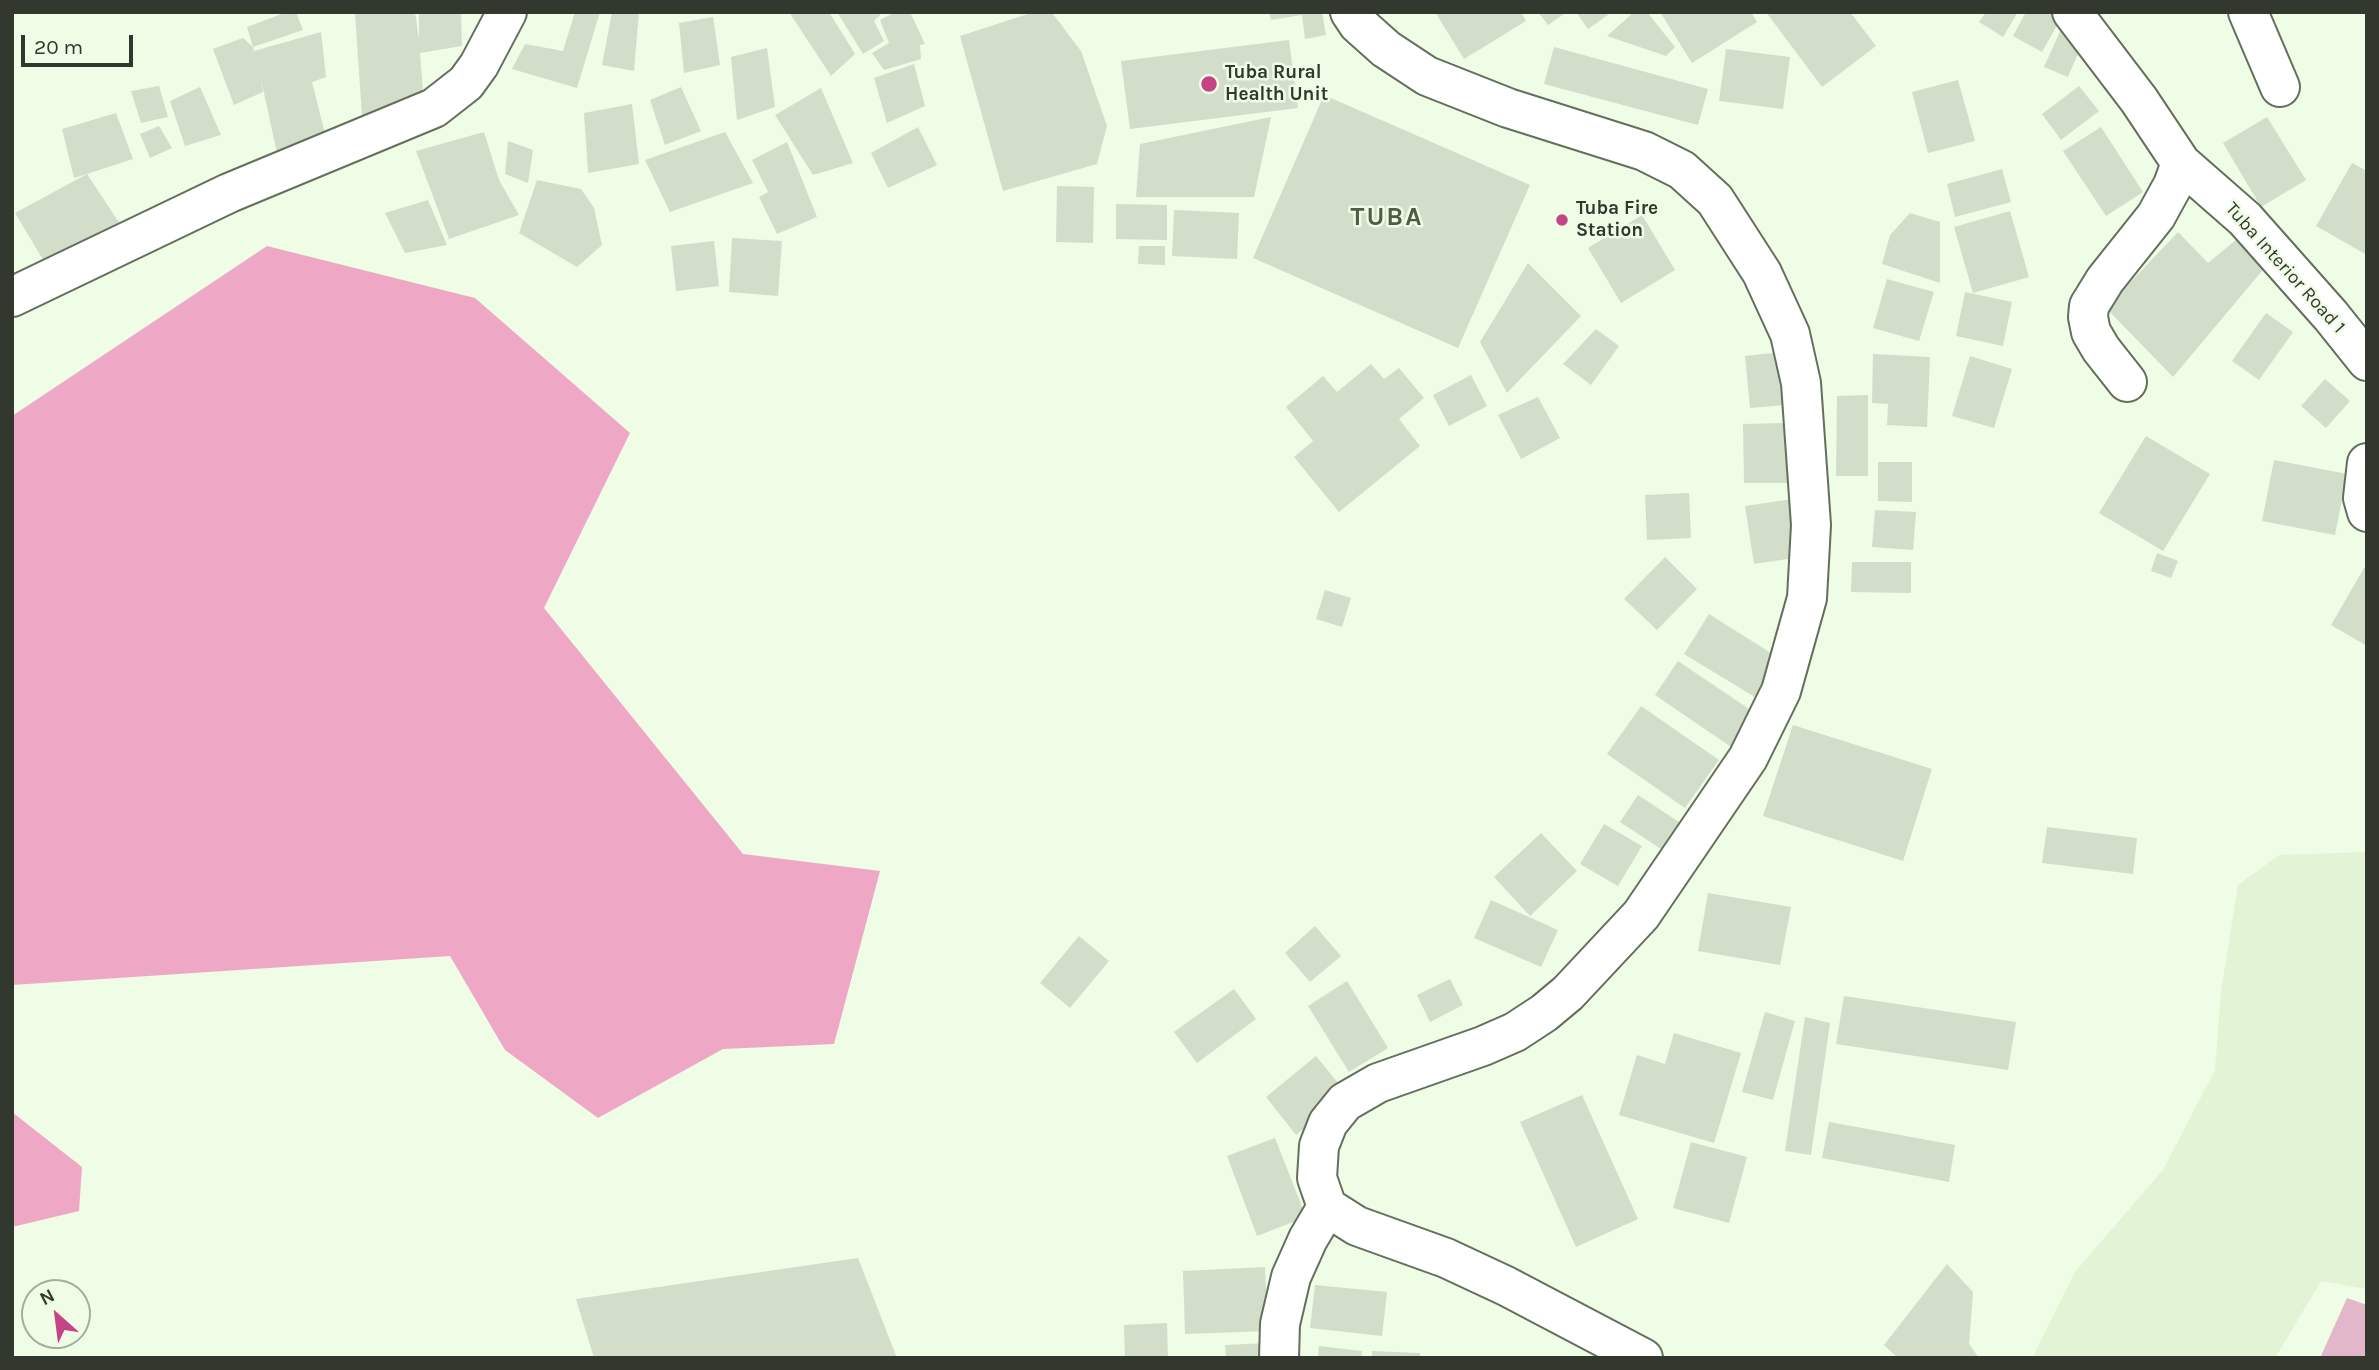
<!DOCTYPE html>
<style>
body{margin:0}
#map{position:relative;width:2379px;height:1370px;overflow:hidden;background:#effce6;font-family:Karla,sans-serif}
canvas{display:block}
.frame{position:absolute;inset:0;border:14px solid #33382f;pointer-events:none}
.north{position:absolute;left:21px;top:1279px;width:70px;height:70px;box-sizing:border-box;background:#effce6;border:2px solid #a4ae9d;border-radius:50%;rotate:332deg;font-size:19px;font-weight:700;line-height:28px;text-align:center;color:#33382f}
.north::after{content:'';display:block;margin:auto;width:24px;height:32px;background:#c74388;clip-path:polygon(50% 0,100% 100%,50% 72%,0 100%)}
.scale{position:absolute;left:21px;top:35px;width:112px;height:32px;box-sizing:border-box;border:4px solid #33382f;border-top:0;padding-left:9px;font-size:21px;line-height:24px;white-space:nowrap;color:#33382f;-webkit-text-stroke:5px #effce6;paint-order:stroke}
</style>
<div id="map">
<canvas width="2379" height="1370"></canvas>
<div class="frame"></div>
<div class="north">N</div>
<div class="scale">20 m</div>
</div>
<script>
const c = document.querySelector('canvas').getContext('2d');
c.lineJoin = 'round';
function paint(path, color) { c.fillStyle = color; c.fill(path, 'evenodd'); }
const shape = rows => new Path2D(rows.map(r => 'M' + r).join(''));
function trace(path, color, width, dash) { c.strokeStyle = color; c.lineWidth = width; c.lineCap = dash ? 'butt' : 'round'; c.setLineDash(dash || []); c.stroke(path); }
function label(font, color, halo, rows, align = 'center') {
  c.font = font + ' Karla,sans-serif'; c.lineWidth = 5; c.setLineDash([]); c.textBaseline = 'middle'; c.strokeStyle = halo; c.fillStyle = color; for (const [text, x, y, turn = 0] of rows) {
    c.save(); c.translate(x, y); c.rotate((+turn || 0) * Math.PI / 180); c.textAlign = isNaN(turn) ? turn : align; if (halo) c.strokeText(text, 0, 0); c.fillText(text, 0, 0); c.restore();
  }
}
paint(shape([
 [2367,852,2367,1289,2321,1281,2275,1358,2032,1358,2075,1272,2163,1170,2215,1070,2221,992,2238,885,2279,855]
]), '#e2f3d6');
paint(shape([
 [2347,1298,2367,1305,2367,1358,2320,1358]
]), '#e3b7ca');
paint(shape([
 [267,246,475,298,630,433,544,608,743,854,880,871,834,1044,723,1049,598,1118,505,1050,450,956,12,985,12,416],
 [12,1112,82,1167,79,1211,12,1227]
]), '#eea8c6');
paint(shape([
 [287,12,296,12,303,30,253,47,247,27],
 [355,12,415,12,419,39,419,12,461,12,462,46,420,53,424,104,362,116],
 [575,12,600,12,577,88,512,69,525,44,563,51],
 [612,12,639,12,634,71,602,65],
 [789,12,829,12,855,54,831,76],
 [837,12,883,12,874,21,884,41,863,54],
 [895,12,910,12,925,44,920,45,921,59,884,70,872,53,889,43,880,20],
 [1269,12,1322,12,1326,35,1305,39,1302,15,1271,20],
 [1435,12,1521,12,1526,21,1464,59],
 [1538,12,1567,12,1548,25],
 [1576,12,1612,12,1588,29],
 [1634,12,1647,12,1675,47,1666,56,1607,36],
 [1660,12,1751,12,1757,22,1692,63],
 [1766,12,1850,12,1876,46,1822,87],
 [1986,12,2018,12,2003,37,1979,22],
 [2026,12,2064,13,2042,52,2013,36],
 [1031,13,1053,14,1081,51,1107,126,1097,164,1003,191,960,36],
 [713,17,720,65,684,73,679,23],
 [2062,27,2085,37,2068,77,2044,67],
 [321,32,326,77,312,82,327,142,278,158,261,79,263,92,234,105,213,49,243,38,253,47,254,51],
 [1289,40,1298,108,1130,129,1121,61],
 [1554,47,1708,89,1698,125,1544,84],
 [767,48,775,107,737,120,731,57],
 [1726,49,1790,57,1783,109,1719,101],
 [914,64,925,106,887,123,874,78],
 [1958,80,1975,141,1928,153,1912,92],
 [159,86,168,117,141,123,131,91],
 [2079,86,2099,111,2061,140,2042,114],
 [200,87,221,135,185,146,170,101],
 [681,87,701,131,665,145,650,100],
 [821,88,853,163,813,175,775,115],
 [1324,95,1530,185,1458,348,1253,258],
 [632,104,639,164,588,173,584,113],
 [116,113,133,159,87,174,128,236,51,273,15,213,87,174,74,178,62,129],
 [1271,117,1254,197,1136,197,1140,144],
 [2267,117,2306,180,2261,207,2223,143],
 [159,126,172,148,150,158,140,134],
 [918,127,937,165,888,188,871,153],
 [2101,127,2143,192,2106,216,2063,151],
 [484,132,499,180,519,215,449,239,416,151],
 [725,132,753,183,670,212,645,160],
 [508,141,533,150,528,183,505,174],
 [787,142,817,217,777,234,759,197,768,192,752,160],
 [2352,163,2367,171,2367,255,2316,226],
 [2002,169,2011,202,1955,217,1947,184],
 [537,180,581,189,594,208,602,245,577,267,519,233],
 [1057,186,1094,187,1093,243,1056,242],
 [428,200,447,245,405,253,385,213],
 [1116,204,1167,205,1167,240,1116,239],
 [1174,210,1239,213,1237,259,1172,256],
 [2010,211,2029,277,1973,293,1954,227],
 [1910,213,1940,222,1940,283,1882,264,1890,235],
 [1642,215,1675,270,1621,303,1588,248],
 [2178,232,2208,263,2242,235,2267,265,2173,377,2106,308],
 [732,238,782,241,778,296,729,292],
 [714,241,719,286,676,291,671,246],
 [1139,246,1165,246,1165,265,1138,264],
 [1528,263,1581,316,1507,393,1480,342],
 [1887,279,1934,292,1919,341,1873,328],
 [1965,292,2012,302,2003,346,1956,336],
 [2266,313,2293,332,2259,380,2232,361],
 [1596,329,1619,346,1591,385,1563,364],
 [1790,351,1796,404,1750,408,1745,356],
 [1873,354,1930,357,1927,427,1887,425,1888,404,1872,403],
 [1970,356,2012,369,1994,428,1952,416],
 [1371,364,1384,379,1399,368,1424,398,1399,419,1420,446,1339,512,1294,457,1313,441,1286,407,1323,376,1337,392],
 [1471,375,1487,406,1449,426,1433,395],
 [2325,379,2350,401,2326,428,2301,406],
 [1868,395,1868,476,1836,476,1837,396],
 [1538,397,1560,438,1521,459,1498,415],
 [1787,423,1788,483,1744,483,1743,424],
 [2146,436,2210,474,2163,551,2099,513],
 [2274,460,2347,474,2335,535,2262,521],
 [1878,462,1912,462,1912,502,1878,501],
 [1689,493,1691,538,1647,540,1645,495],
 [1793,499,1801,557,1754,564,1745,506],
 [1875,510,1916,512,1913,550,1872,547],
 [2157,553,2178,561,2171,578,2151,571],
 [1665,557,1697,589,1657,630,1624,599],
 [1852,562,1911,562,1911,593,1851,592],
 [2367,563,2367,646,2331,625],
 [1325,590,1351,598,1342,627,1316,619],
 [1709,614,1782,660,1758,699,1684,654],
 [1678,661,1755,713,1731,747,1655,695],
 [1641,706,1719,760,1685,808,1607,754],
 [1793,725,1932,769,1903,861,1763,816],
 [1638,795,1679,822,1661,849,1620,822],
 [1604,824,1642,846,1618,886,1580,864],
 [2047,827,2137,838,2133,874,2042,863],
 [1541,833,1577,871,1530,916,1494,877],
 [1708,893,1791,907,1780,965,1698,951],
 [1491,900,1558,930,1541,967,1474,938],
 [1315,926,1341,956,1310,982,1285,953],
 [1079,936,1109,961,1070,1008,1040,983],
 [1450,979,1463,1005,1430,1022,1417,995],
 [1347,981,1388,1048,1349,1072,1308,1006],
 [1234,989,1256,1019,1197,1063,1174,1032],
 [1844,996,2016,1022,2008,1070,1836,1044],
 [1765,1012,1795,1021,1773,1100,1742,1092],
 [1805,1017,1830,1023,1811,1155,1785,1151],
 [1674,1033,1741,1053,1714,1143,1619,1115,1637,1055,1665,1064],
 [1316,1056,1347,1094,1296,1135,1266,1097],
 [1582,1095,1638,1219,1576,1247,1520,1122],
 [1829,1122,1955,1145,1949,1182,1822,1158],
 [1275,1138,1306,1217,1257,1236,1227,1156],
 [1691,1142,1747,1157,1729,1223,1673,1208],
 [858,1258,897,1358,594,1358,576,1299],
 [1947,1264,1973,1292,1969,1344,1979,1358,1898,1358,1884,1345],
 [1265,1267,1268,1331,1185,1334,1183,1271],
 [1315,1285,1387,1292,1382,1336,1310,1328],
 [1167,1323,1168,1358,1125,1358,1124,1325],
 [1268,1343,1268,1358,1226,1358,1225,1345],
 [1319,1346,1362,1351,1361,1358,1318,1358],
 [1372,1351,1420,1353,1420,1358,1372,1358]
]), '#d2dec9');
const minor = shape([
 [1350,12,1358,24,1386,49,1427,76,1508,108,1644,151,1682,170,1715,200,1762,273,1790,334,1801,383,1811,525,1807,598,1781,691,1748,758,1641,915,1568,993,1544,1013,1515,1032,1483,1046,1378,1083,1345,1102,1328,1123,1319,1146,1317,1178,1327,1207,1357,1226,1446,1258,1506,1286,1643,1358],
 [2072,12,2139,100,2181,163,2245,219,2331,316,2367,361],
 [2248,12,2280,87],
 [12,297,229,193,434,108,466,83,479,65,507,12],
 [2127,382,2101,349,2091,332,2088,317,2089,306,2105,280,2156,216,2173,185,2181,163],
 [2367,463,2363,498,2367,512],
 [1279,1358,1280,1324,1291,1277,1308,1239,1327,1207]
]);
trace(minor, '#646f5c', 42);
trace(minor, '#fff', 38);
for (const [x, y, r, color] of [
 [1209,84,9,"#c74388"],
 [1562,220,7,"#c74388"]
]) { const dot = new Path2D(); dot.arc(x, y, r, 0, 2 * Math.PI); c.fillStyle = color; c.fill(dot); trace(dot, '#effce6', 2.5); }
label('bold 19px', '#33382f', '#effce6', [
 ["Tuba Rural",1225,73],
 ["Health Unit",1225,95],
 ["Tuba Fire",1576,209],
 ["Station",1576,231]
], 'left');
label('19px', '#33382f', '#effce6', [
 ["Tuba Interior Road 1",2285,268,48]
]);
c.letterSpacing = '2px';
label('bold 26px', '#505b48', '#effce6', [
 ["TUBA",1387,218]
]);
c.letterSpacing = '0px';
</script>
